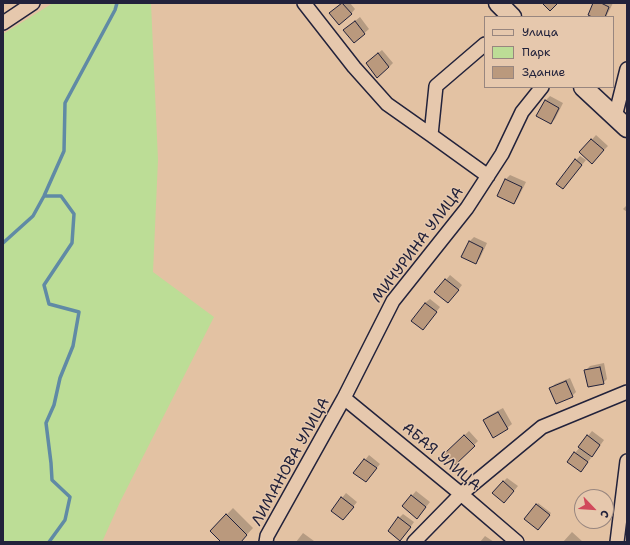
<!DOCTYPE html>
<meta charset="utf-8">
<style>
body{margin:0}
#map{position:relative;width:630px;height:545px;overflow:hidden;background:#e3c2a3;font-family:"Shantell Sans",sans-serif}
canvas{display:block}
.frame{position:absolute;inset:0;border:4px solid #22223b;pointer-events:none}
.legend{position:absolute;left:484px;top:16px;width:130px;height:72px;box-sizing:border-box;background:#e6c8ad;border:1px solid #98867f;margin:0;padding:5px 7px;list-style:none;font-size:12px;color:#22223b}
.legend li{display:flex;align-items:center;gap:8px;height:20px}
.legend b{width:20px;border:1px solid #98867f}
.north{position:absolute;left:574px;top:489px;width:40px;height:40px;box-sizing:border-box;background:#e6c8ad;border:1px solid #98867f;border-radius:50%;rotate:115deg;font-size:11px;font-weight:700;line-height:16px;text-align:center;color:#22223b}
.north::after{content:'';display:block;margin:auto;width:14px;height:18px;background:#d1495b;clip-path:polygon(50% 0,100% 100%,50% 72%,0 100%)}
</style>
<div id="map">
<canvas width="630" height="545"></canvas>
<div class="frame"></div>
<ul class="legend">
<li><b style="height:5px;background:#e6c8ad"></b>Улица</li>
<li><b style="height:11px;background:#bcdd96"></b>Парк</li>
<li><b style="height:11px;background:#ba997d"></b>Здание</li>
</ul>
<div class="north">С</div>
</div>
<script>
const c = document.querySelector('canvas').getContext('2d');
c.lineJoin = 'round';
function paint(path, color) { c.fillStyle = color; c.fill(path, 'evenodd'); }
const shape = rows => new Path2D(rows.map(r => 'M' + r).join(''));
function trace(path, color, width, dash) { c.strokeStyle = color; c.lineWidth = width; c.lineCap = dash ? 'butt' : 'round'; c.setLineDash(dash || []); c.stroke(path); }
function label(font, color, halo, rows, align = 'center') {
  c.font = font + ' "Shantell Sans",sans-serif'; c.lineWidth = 3; c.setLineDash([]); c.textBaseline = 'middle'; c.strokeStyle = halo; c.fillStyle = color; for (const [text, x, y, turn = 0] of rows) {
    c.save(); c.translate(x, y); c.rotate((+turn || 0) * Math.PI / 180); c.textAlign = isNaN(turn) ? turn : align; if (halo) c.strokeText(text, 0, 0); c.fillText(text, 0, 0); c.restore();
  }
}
paint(shape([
 [53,3,151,3,158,160,153,272,214,317,120,502,102,542,3,542,3,34]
]), '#bcdd96');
paint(shape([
 [342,3,350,3,355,9,351,14,335,9],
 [594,3,613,3,606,17,595,17],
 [360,17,369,29,354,42,349,26],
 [382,50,393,63,389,67,371,59],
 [550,96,563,103,555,119,551,123,545,101],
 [596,135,608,146,596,158,581,152],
 [580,156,586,160,563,188,576,160],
 [510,175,526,182,518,198,514,203,499,195,506,179],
 [627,205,627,212,623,209],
 [474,237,487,243,480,258,475,263,463,256,470,241],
 [450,275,462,285,452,298,436,292],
 [430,299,440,307,427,324,425,303],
 [604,363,607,379,603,383,585,371,590,366],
 [570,378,576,392,572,396,550,389,555,384],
 [503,408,512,424,507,428,484,420,488,416],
 [469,431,478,441,455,464,445,454],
 [592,431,604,440,596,451,590,457,591,458,581,471,575,453,580,447,579,447,588,436],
 [369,455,380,464,366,481,355,473],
 [507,478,518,486,508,498,503,482],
 [416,491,430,502,421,513,403,506],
 [346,493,357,502,343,519,342,498],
 [538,503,551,513,540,527,537,505],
 [233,508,253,528,240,542,223,542,211,531],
 [403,514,414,522,405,535,399,518],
 [572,532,583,542,563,542],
 [303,533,314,541,314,542,296,542],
 [485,536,494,542,480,542]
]), '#0003');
trace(shape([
 [44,196,61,196,74,214,72,243,44,285,49,304,79,312,73,346,60,378,54,405,46,423,51,463,52,480,70,497,65,520,49,542],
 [3,243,33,216,44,196,64,151,65,103,115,10,117,3]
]), '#608aa5', 3.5);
const building = shape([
 [342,3,352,14,339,25,329,13,342,3],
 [542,3,558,3,550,11,542,3],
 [593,3,601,3,609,7,605,17,592,17,588,15,593,3],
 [355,21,365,34,354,43,343,30,355,21],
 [378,53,389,67,377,78,366,63,378,53],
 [545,100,559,108,551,124,536,116,545,100],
 [591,139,604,150,592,164,579,152,591,139],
 [575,159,582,165,563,189,556,184,575,159],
 [505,179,522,187,514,204,497,196,505,179],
 [469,241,483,248,476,264,461,257,469,241],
 [445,279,459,290,448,303,434,292,445,279],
 [425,303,437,312,423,330,411,321,425,303],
 [600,367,604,384,588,387,584,370,600,367],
 [566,381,573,397,556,404,549,388,566,381],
 [498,412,508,429,493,438,483,420,498,412],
 [464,435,475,446,455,465,444,454,464,435],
 [587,435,600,445,592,457,578,447,587,435],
 [574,452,588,462,581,472,567,462,574,452],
 [364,459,377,468,366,482,353,473,364,459],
 [503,481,514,491,504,503,492,493,503,481],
 [411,495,426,507,417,519,402,506,411,495],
 [341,497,354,507,343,520,331,511,341,497],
 [536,504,550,515,538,530,524,519,536,504],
 [226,514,247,535,241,542,221,542,210,531,226,514],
 [398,517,411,527,400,541,388,531,398,517]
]);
paint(building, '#ba997d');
trace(building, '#22223b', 1);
const street = shape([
 [304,3,354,67,387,104,431,135,488,176],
 [3,23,33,3],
 [615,117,627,69],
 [431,135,436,86,485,44],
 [344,398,461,494,517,542],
 [266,542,267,536,344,398,393,301,467,208,502,154,522,112,542,87],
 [414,542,461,494,542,427,627,392],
 [617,542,627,461]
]);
const secondary = shape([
 [498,3,512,17],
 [583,87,627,128]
]);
trace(street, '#22223b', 16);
trace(secondary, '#22223b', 21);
trace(street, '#e6c8ad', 13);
trace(secondary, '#e6c8ad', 18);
label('15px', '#22223b', '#e6c8ad', [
 ["МИЧУРИНА УЛИЦА",418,245,-53],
 ["АБАЯ УЛИЦА",441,457,40],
 ["ЛИМАНОВА УЛИЦА",291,462,-61]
]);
</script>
